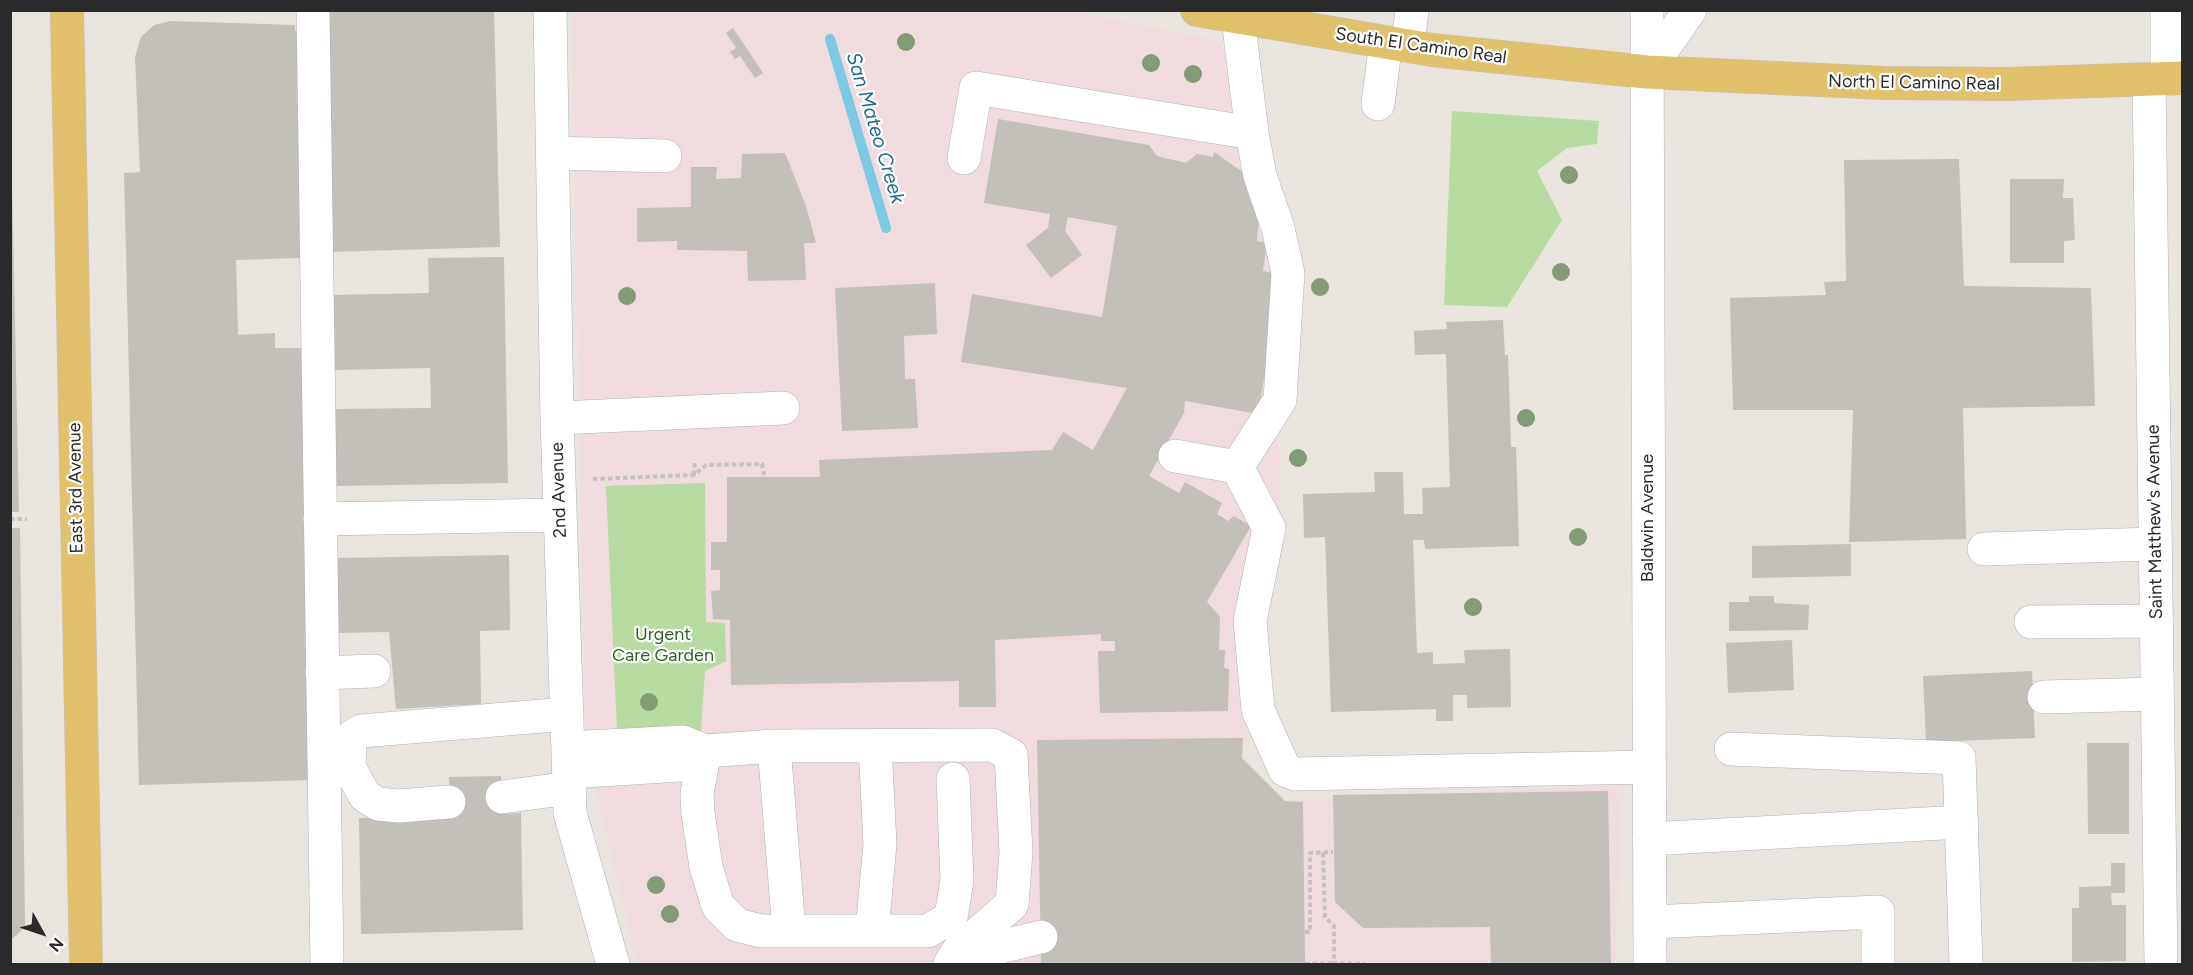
<!DOCTYPE html>
<style>
body{margin:0}
#map{position:relative;width:2193px;height:975px;overflow:hidden;background:#eae4de;font-family:Figtree,sans-serif}
canvas{display:block}
.frame{position:absolute;inset:0;border:12px solid #2a2a2a;pointer-events:none}
.north{position:absolute;left:12px;top:903px;width:60px;height:60px;-webkit-text-stroke:4px #fff;paint-order:stroke;rotate:130deg;font-size:16px;font-weight:700;line-height:24px;text-align:center;color:#2a2a2a}
.north::after{content:'';display:block;margin:auto;width:21px;height:27px;background:#2a2a2a;clip-path:polygon(50% 0,100% 100%,50% 72%,0 100%)}
</style>
<div id="map">
<canvas width="2193" height="975"></canvas>
<div class="frame"></div>
<div class="north">N</div>
</div>
<script>
const c = document.querySelector('canvas').getContext('2d');
c.lineJoin = 'round';
function paint(path, color) { c.fillStyle = color; c.fill(path, 'evenodd'); }
const shape = rows => new Path2D(rows.map(r => 'M' + r).join(''));
function trace(path, color, width, dash) { c.strokeStyle = color; c.lineWidth = width; c.lineCap = dash ? 'butt' : 'round'; c.setLineDash(dash || []); c.stroke(path); }
function label(font, color, halo, rows, align = 'center') {
  c.font = font + ' Figtree,sans-serif'; c.lineWidth = 4.5; c.setLineDash([]); c.textBaseline = 'middle'; c.strokeStyle = halo; c.fillStyle = color; for (const [text, x, y, turn = 0] of rows) {
    c.save(); c.translate(x, y); c.rotate((+turn || 0) * Math.PI / 180); c.textAlign = isNaN(turn) ? turn : align; if (halo) c.strokeText(text, 0, 0); c.fillText(text, 0, 0); c.restore();
  }
}
paint(shape([
 [1068,10,1222,41,1260,194,1284,277,1277,397,1281,525,1242,758,1285,801,1623,785,1615,964,637,964,586,747,571,11]
]), '#f0dcde');
paint(shape([
 [1452,111,1599,121,1597,144,1567,148,1537,171,1562,220,1507,307,1444,305],
 [705,483,706,622,725,623,726,661,705,671,701,731,617,730,606,486]
]), '#b7dba0');
trace(shape([
 [830,39,886,228]
]), '#7ccae1', 10);
paint(shape([
 [494,10,500,247,329,252,328,226,299,226,300,258,236,260,238,335,275,333,275,348,302,348,312,780,139,785,124,173,140,172,135,57,141,37,154,25,171,21,295,25,295,31,314,30,324,12],
 [733,28,763,73,755,78,740,56,735,59,730,52,736,48,726,33],
 [10,89,19,512,10,512],
 [998,119,1149,145,1157,156,1186,163,1197,154,1213,157,1214,152,1244,173,1259,220,1257,241,1267,243,1263,271,1282,275,1258,414,1185,401,1184,413,1149,476,1179,493,1185,482,1222,503,1217,514,1228,521,1234,516,1251,526,1207,602,1220,617,1219,650,1225,650,1224,668,1229,669,1228,711,1100,713,1098,651,1115,651,1115,641,1101,641,1101,634,995,640,996,707,959,707,959,681,731,685,730,620,713,619,711,591,720,590,720,570,711,570,711,542,727,542,727,477,820,477,819,460,1052,450,1063,432,1093,450,1127,388,961,362,972,294,1102,317,1117,226,1068,217,1065,231,1082,255,1051,278,1026,245,1048,228,1050,214,984,203],
 [785,153,806,206,816,243,804,243,806,280,748,281,747,251,677,250,677,241,637,242,637,208,691,207,691,167,717,167,716,179,741,178,742,154],
 [1959,159,1964,286,2091,288,2095,406,1963,408,1966,539,1849,542,1853,410,1733,410,1730,298,1826,295,1824,282,1846,281,1844,160],
 [2010,179,2064,179,2063,198,2073,198,2075,240,2064,241,2064,263,2010,263],
 [504,257,508,483,335,486,334,409,431,408,430,368,333,370,332,295,429,293,428,258],
 [935,283,937,334,904,336,905,379,915,379,918,428,842,431,835,288],
 [1503,320,1505,355,1508,355,1511,447,1516,447,1519,546,1425,549,1424,540,1413,540,1417,653,1433,652,1433,664,1465,663,1464,650,1510,649,1511,707,1467,708,1467,695,1453,695,1453,721,1436,721,1436,709,1331,712,1325,537,1304,538,1303,494,1375,492,1374,472,1403,472,1404,514,1423,514,1422,488,1450,487,1446,354,1415,355,1414,331,1447,329,1446,322],
 [10,528,20,528,25,927,10,941],
 [1851,544,1851,576,1752,578,1752,546],
 [509,555,510,630,480,631,481,704,396,709,389,632,337,633,336,558],
 [1749,596,1774,596,1774,603,1809,605,1808,630,1729,631,1729,602,1749,602],
 [1792,640,1794,690,1728,693,1726,643],
 [2032,671,2035,738,1926,742,1923,676],
 [1243,738,1242,758,1285,801,1303,802,1305,964,1041,964,1037,740],
 [2087,743,2129,743,2129,834,2088,834],
 [501,776,502,814,521,813,523,930,361,934,359,818,450,816,449,777],
 [1608,791,1611,964,1491,964,1490,927,1363,928,1335,902,1333,795],
 [2111,863,2125,863,2125,893,2111,893,2112,905,2126,905,2126,961,2072,962,2072,908,2079,908,2079,887,2111,886]
]), '#c3bfb9');
trace(shape([
 [449,802,502,797]
]), '#c4bfba', 33, [33, 16]);
const minor = shape([
 [313,10,327,964],
 [550,10,557,418,570,813,613,964],
 [1647,10,1650,964],
 [1238,18,1252,133,1260,176,1278,228,1288,273,1280,400,1237,467,1269,528,1250,621,1258,710,1285,770,1295,774,1649,767],
 [1408,45,1412,10],
 [1647,72,1690,10],
 [2149,79,2161,964],
 [2167,79,2167,10],
 [1378,104,1386,42],
 [553,153,665,156],
 [964,158,976,88,1252,133],
 [557,418,783,408],
 [1175,456,1237,467],
 [320,519,560,515],
 [1984,549,2155,544],
 [2031,622,2156,621],
 [322,673,374,671],
 [2044,697,2157,694],
 [774,746,789,931,928,931,951,917,957,880,953,779],
 [568,748,683,742,705,751],
 [1731,749,1959,758,1966,964],
 [705,751,697,793,698,813,706,867,718,906,737,925,761,931,789,931],
 [569,772,680,765,705,751,774,746,992,745,1011,755,1016,852,1012,904,958,951,950,964],
 [502,797,570,788],
 [449,802,399,806,378,804,365,796,349,767,350,738,361,731,567,714],
 [1649,839,1962,822],
 [1650,922,1878,912,1878,964],
 [872,931,880,844,875,745],
 [967,964,976,953,1041,937]
]);
const major = shape([
 [67,10,86,964],
 [1197,10,1432,50,1647,72,1885,83,2007,84,2182,78]
]);
trace(minor, '#aeb0b9', 34);
trace(major, '#c3c3c3', 34);
trace(shape([
 [694,475,695,460],
 [593,479,694,475,706,465,762,464,764,475],
 [10,519,27,519],
 [1323,853,1325,917,1334,926,1334,963,1366,964],
 [1305,932,1310,932,1310,853,1333,852],
 [1305,964,1334,963]
]), '#c3c3c3', 4, [4.5, 3]);
trace(minor, '#fff', 33);
trace(major, '#e1c16c', 33);
c.fillStyle = '#849b77';
for (const [x, y] of [
 [906,42],
 [1151,63],
 [1193,74],
 [1569,175],
 [1561,272],
 [1320,287],
 [627,296],
 [1526,418],
 [1298,458],
 [1578,537],
 [1473,607],
 [649,702],
 [656,885],
 [670,914]
]) { c.beginPath(); c.arc(x, y, 9, 0, 2 * Math.PI); c.fill(); }
label('18px', '#2a2a2a', '#fff', [
 ["South El Camino Real",1421,46,8],
 ["North El Camino Real",1914,83,1],
 ["East 3rd Avenue",76,488,-91],
 ["2nd Avenue",559,490,-92],
 ["Baldwin Avenue",1648,518,-90],
 ["Saint Matthew's Avenue",2155,522,-91]
]);
label('18px', '#315f22', '#fff', [
 ["Urgent",663,635],
 ["Care Garden",663,656]
]);
label('italic 20px', '#1c6a8c', '#fff', [
 ["San Mateo Creek",875,128,73]
]);
</script>
